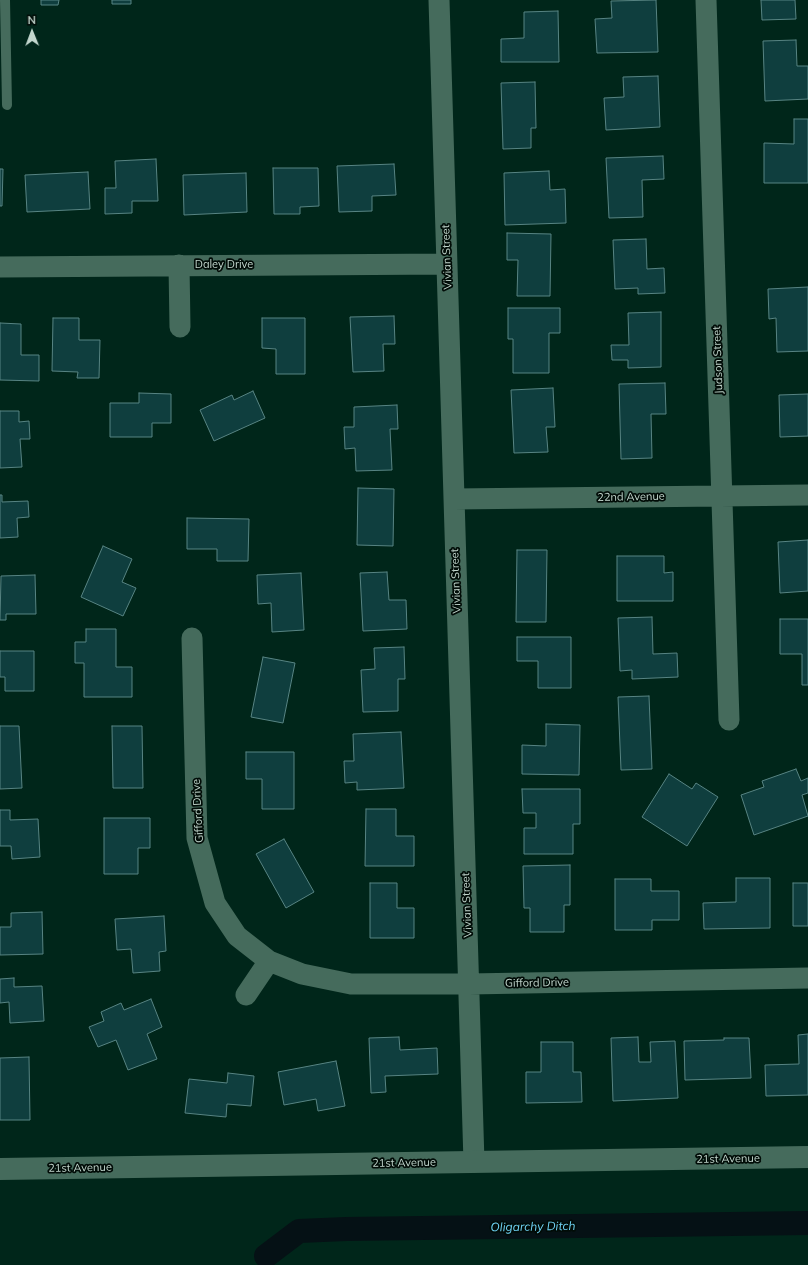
<!DOCTYPE html>
<style>
body{margin:0}
#map{position:relative;width:808px;height:1265px;overflow:hidden;background:#00261a;font-family:Mulish,sans-serif}
canvas{display:block}
.north{position:absolute;left:12px;top:12px;width:40px;height:40px;-webkit-text-stroke:3px #010c07;paint-order:stroke;rotate:359deg;font-size:11px;font-weight:700;line-height:16px;text-align:center;color:#c3d7ce}
.north::after{content:'';display:block;margin:auto;width:14px;height:18px;background:#c3d7ce;clip-path:polygon(50% 0,100% 100%,50% 72%,0 100%)}
</style>
<div id="map">
<canvas width="808" height="1265"></canvas>
<div class="north">N</div>
</div>
<script>
const c = document.querySelector('canvas').getContext('2d');
c.lineJoin = 'round';
const shape = rows => new Path2D(rows.map(r => 'M' + r).join(''));
function trace(path, color, width, dash) { c.strokeStyle = color; c.lineWidth = width; c.lineCap = dash ? 'butt' : 'round'; c.setLineDash(dash || []); c.stroke(path); }
function paint(path, color) { c.fillStyle = color; c.fill(path, 'evenodd'); }
function label(font, color, halo, rows, align = 'center') {
  c.font = font + ' Mulish,sans-serif'; c.lineWidth = 3.5; c.setLineDash([]); c.textBaseline = 'middle'; c.strokeStyle = halo; c.fillStyle = color; for (const [text, x, y, turn = 0] of rows) {
    c.save(); c.translate(x, y); c.rotate((+turn || 0) * Math.PI / 180); c.textAlign = isNaN(turn) ? turn : align; if (halo) c.strokeText(text, 0, 0); c.fillText(text, 0, 0); c.restore();
  }
}
trace(shape([
 [266,1256,299,1231,346,1229,808,1223]
]), '#051115', 24);
const building = shape([
 [41,0,59,0,58,5,41,5,41,0],
 [112,0,131,0,131,4,112,4,112,0],
 [656,0,658,52,597,53,595,19,612,18,611,1,656,0],
 [761,0,795,0,796,19,762,20,761,0],
 [558,11,559,62,501,62,501,39,524,38,524,12,558,11],
 [796,40,797,66,808,66,808,99,765,101,763,41,796,40],
 [658,76,660,127,606,130,604,98,624,97,623,77,658,76],
 [535,82,536,128,531,128,531,148,503,149,501,83,535,82],
 [794,119,808,119,808,183,764,183,764,143,794,144,794,119],
 [663,156,664,179,642,180,643,217,609,218,606,158,663,156],
 [156,159,158,201,132,201,132,213,105,214,105,188,116,188,115,161,156,159],
 [394,164,396,195,372,196,372,211,339,212,337,166,394,164],
 [273,168,318,168,319,206,300,207,300,214,274,214,273,168],
 [0,169,3,169,2,206,0,206,0,169],
 [549,171,550,190,565,189,566,223,505,225,504,173,549,171],
 [88,172,90,209,27,212,25,175,88,172],
 [246,173,247,212,184,215,183,175,246,173],
 [507,233,551,234,550,296,517,296,518,260,507,260,507,233],
 [646,239,647,269,664,268,665,293,638,294,638,288,615,289,613,240,646,239],
 [808,287,808,351,777,352,776,318,769,319,768,289,808,287],
 [508,308,560,308,560,333,549,333,549,373,513,373,513,339,508,339,508,308],
 [661,312,661,367,628,368,628,360,612,360,611,345,629,345,628,313,661,312],
 [394,316,395,344,383,344,384,371,353,372,350,317,394,316],
 [53,318,79,318,79,340,100,340,99,378,77,378,78,372,52,371,53,318],
 [262,318,305,318,305,374,276,374,276,349,262,348,262,318],
 [0,323,21,324,21,355,39,355,39,381,0,380,0,323],
 [665,383,666,414,651,414,652,458,621,459,619,384,665,383],
 [553,388,555,427,546,427,548,452,514,453,511,390,553,388],
 [253,391,265,418,214,441,200,410,232,395,234,400,253,391],
 [139,393,171,394,171,423,152,423,152,437,110,437,110,403,139,403,139,393],
 [808,394,808,436,780,437,779,395,808,394],
 [397,405,398,429,390,429,392,470,356,471,355,448,345,449,344,427,354,427,354,407,397,405],
 [0,411,19,411,19,422,29,421,30,439,20,439,22,467,0,468,0,411],
 [358,488,394,489,393,546,357,545,358,488],
 [0,495,2,495,2,502,28,501,29,517,17,518,18,537,0,538,0,495],
 [187,518,249,519,248,561,217,561,217,549,187,549,187,518],
 [808,540,808,591,780,593,778,542,808,540],
 [103,546,132,559,122,582,136,588,123,616,81,597,103,546],
 [517,550,547,550,546,622,516,622,517,550],
 [617,556,664,556,664,573,673,572,673,601,617,601,617,556],
 [387,572,389,600,406,600,407,629,363,631,360,573,387,572],
 [301,573,304,630,272,632,271,603,258,604,257,575,301,573],
 [35,575,36,614,6,614,6,620,0,620,1,576,35,575],
 [652,617,653,654,677,653,678,677,632,679,632,670,620,671,618,618,652,617],
 [780,619,808,619,808,685,802,685,802,654,780,654,780,619],
 [86,629,116,629,116,667,132,667,132,697,84,697,84,663,75,663,75,642,86,642,86,629],
 [517,637,571,637,571,688,538,688,538,661,517,661,517,637],
 [404,647,405,679,398,679,398,711,363,712,361,670,375,669,374,648,404,647],
 [0,651,34,651,34,691,5,691,5,677,0,677,0,651],
 [263,657,295,663,283,723,251,717,263,657],
 [649,696,652,769,621,770,618,697,649,696],
 [546,724,580,725,579,775,522,774,522,745,546,746,546,724],
 [0,726,19,726,22,788,0,789,0,726],
 [112,726,142,726,143,788,113,788,112,726],
 [401,732,404,788,357,790,357,782,345,783,344,761,354,761,353,734,401,732],
 [246,752,294,752,294,809,262,809,262,779,246,779,246,752],
 [796,769,801,781,808,778,808,793,802,795,808,816,754,835,741,795,764,787,762,781,796,769],
 [669,774,692,789,696,783,718,797,687,846,642,817,669,774],
 [522,789,580,789,580,824,573,824,573,854,524,854,524,828,536,828,536,813,523,813,522,789],
 [366,809,396,809,396,836,414,836,414,866,365,866,366,809],
 [0,810,10,810,10,820,38,819,40,857,12,859,11,846,0,846,0,810],
 [104,818,150,818,150,848,138,848,138,874,104,874,104,818],
 [284,839,314,892,286,908,256,854,284,839],
 [570,865,570,905,564,905,564,932,530,932,530,908,524,908,523,866,570,865],
 [736,878,770,878,770,928,704,929,703,903,736,902,736,878],
 [615,879,651,879,651,891,679,891,679,920,652,920,652,930,615,930,615,879],
 [370,883,397,883,397,908,414,908,414,938,370,938,370,883],
 [793,883,808,883,808,926,793,926,793,883],
 [42,912,43,954,0,955,0,927,11,927,11,913,42,912],
 [164,916,166,951,159,952,160,971,133,973,131,949,117,950,115,919,164,916],
 [14,978,14,987,42,986,44,1021,10,1023,9,1002,0,1003,0,979,14,978],
 [151,999,162,1027,147,1034,157,1059,128,1070,116,1040,98,1047,89,1027,104,1021,101,1012,121,1003,124,1010,151,999],
 [808,1034,808,1095,766,1096,765,1065,799,1064,798,1035,808,1034],
 [399,1037,400,1050,437,1048,438,1074,385,1076,386,1092,371,1093,369,1038,399,1037],
 [638,1037,639,1062,651,1062,650,1042,675,1041,678,1098,613,1101,611,1038,638,1037],
 [724,1038,749,1038,751,1078,685,1080,684,1041,724,1040,724,1038],
 [541,1042,573,1042,573,1072,581,1072,582,1102,526,1103,526,1072,541,1072,541,1042],
 [29,1057,30,1120,0,1120,0,1058,29,1057],
 [336,1061,345,1106,318,1111,316,1099,284,1105,278,1072,336,1061],
 [228,1073,254,1076,251,1106,227,1104,226,1117,185,1113,189,1079,227,1083,228,1073]
]);
paint(building, '#0f3e3e');
trace(building, '#578483', 1);
trace(shape([
 [5,0,7,105]
]), '#456b5c', 10);
trace(shape([
 [439,0,474,1162],
 [706,0,729,720],
 [179,265,180,327],
 [0,267,447,264],
 [454,499,808,495],
 [192,638,197,838,215,903,237,936,269,961,302,974,351,984,469,984,808,978],
 [246,995,269,961]
]), '#456b5c', 21);
trace(shape([
 [0,1169,808,1157]
]), '#456b5c', 22);
label('11px', '#c3d7ce', '#010c07', [
 ["Vivian Street",447,257,-92],
 ["Daley Drive",224,265],
 ["Judson Street",718,360,-92],
 ["22nd Avenue",631,497,-1],
 ["Vivian Street",456,581,-92],
 ["Gifford Drive",198,811,-93],
 ["Vivian Street",467,905,-92],
 ["Gifford Drive",537,983,-1],
 ["21st Avenue",728,1159,-1],
 ["21st Avenue",404,1163,-1],
 ["21st Avenue",80,1168,-1]
]);
label('italic 12px', '#70d4f6', '#010c07', [
 ["Oligarchy Ditch",533,1227,-1]
]);
</script>
